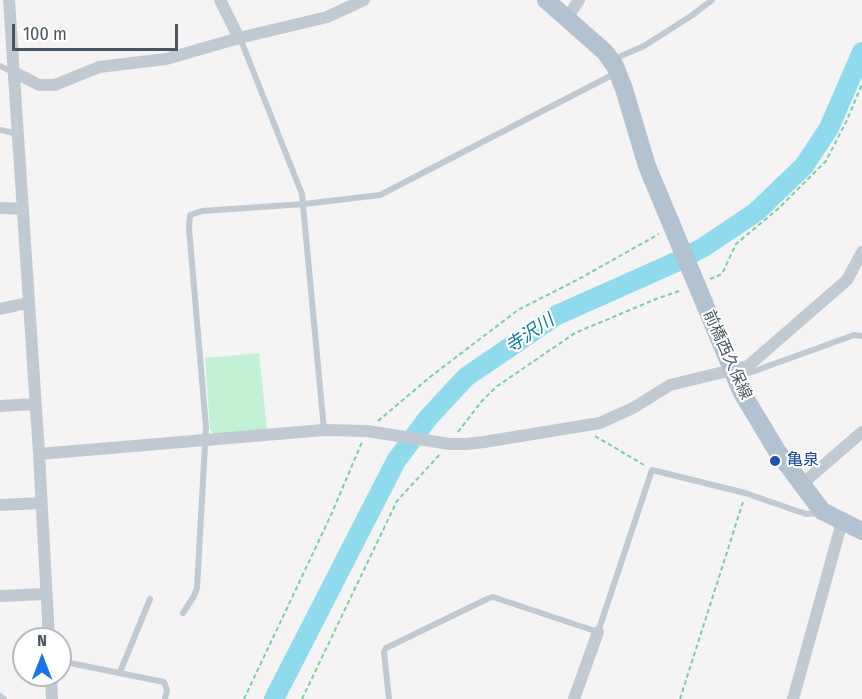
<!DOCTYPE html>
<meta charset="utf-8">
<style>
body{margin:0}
#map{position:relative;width:862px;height:699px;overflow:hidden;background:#f5f3f3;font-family:"Fira Sans Condensed",sans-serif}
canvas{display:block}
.north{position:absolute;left:12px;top:627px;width:60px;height:60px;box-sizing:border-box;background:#fff;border:2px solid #b7bbc0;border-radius:50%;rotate:0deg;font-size:16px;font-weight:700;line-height:24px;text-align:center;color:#4a5661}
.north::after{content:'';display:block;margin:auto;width:21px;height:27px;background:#1a73e8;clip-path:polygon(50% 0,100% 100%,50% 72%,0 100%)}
.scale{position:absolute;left:12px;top:24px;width:166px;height:27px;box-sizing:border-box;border:3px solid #4a5661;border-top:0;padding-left:8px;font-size:18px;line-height:21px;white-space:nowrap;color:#4a5661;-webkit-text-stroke:4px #fff;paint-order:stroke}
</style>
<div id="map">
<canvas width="862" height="699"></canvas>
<div class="north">N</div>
<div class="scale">100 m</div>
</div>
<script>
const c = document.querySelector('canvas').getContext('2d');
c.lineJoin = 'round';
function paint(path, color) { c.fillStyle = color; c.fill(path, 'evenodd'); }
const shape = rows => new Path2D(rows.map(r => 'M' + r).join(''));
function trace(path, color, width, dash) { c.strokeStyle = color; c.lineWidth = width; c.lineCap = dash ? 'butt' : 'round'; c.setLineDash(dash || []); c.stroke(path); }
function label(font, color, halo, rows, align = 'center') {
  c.font = font + ' "Fira Sans Condensed","Noto Sans JP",sans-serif'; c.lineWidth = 4.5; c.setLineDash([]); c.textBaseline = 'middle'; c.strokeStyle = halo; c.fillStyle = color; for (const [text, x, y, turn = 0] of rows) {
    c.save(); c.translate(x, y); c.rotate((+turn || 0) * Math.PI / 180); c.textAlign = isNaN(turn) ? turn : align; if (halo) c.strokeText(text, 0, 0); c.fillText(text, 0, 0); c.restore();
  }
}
paint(shape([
 [259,353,267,430,215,435,210,429,205,358]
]), '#c3f1d5');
trace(shape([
 [274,699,396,461,428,418,466,377,557,315,676,262,704,247,756,212,804,166,829,128,862,52]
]), '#90daee', 20);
trace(shape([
 [710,279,722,274,736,244,779,208,826,161,847,120,862,84],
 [378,421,430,377,518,310,577,280,659,234],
 [458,432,481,402,496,387,575,333,656,299,682,290],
 [595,436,644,465],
 [244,699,331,515,362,442],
 [302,699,397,501,441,453],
 [680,699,743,502]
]), '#7ad0a6', 2, [4.5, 3]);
trace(shape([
 [240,38,302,194,324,430],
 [612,60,644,46,691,16,712,0],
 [0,66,13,72],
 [0,130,18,134],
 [738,377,854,335,862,336],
 [183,613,194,596,197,588,206,427,189,228,190,215,202,211,304,204,380,195,616,73],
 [60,661,164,682,167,690,165,699],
 [120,672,150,599],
 [0,696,4,699],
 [389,699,384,652,386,648,487,599,493,597,598,632,652,470,745,493,806,514,819,513]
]), '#c1cad2', 6);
trace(shape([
 [9,0,39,454,49,639],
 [220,0,239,38],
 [567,18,579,0],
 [14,72,39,85,55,85,99,67,166,59,239,38,327,17,364,0],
 [0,208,22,209],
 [0,309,28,303],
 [0,406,35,404],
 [39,454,324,430,367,431,450,444,466,444,484,442,600,423,633,408,670,385,748,366,847,280,862,252],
 [801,485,862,432],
 [0,505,41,503],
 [0,596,46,594],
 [51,675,52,699],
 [574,699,598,632],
 [793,699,842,522]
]), '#c1cad2', 12);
trace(shape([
 [546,0,605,52,615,66,624,89,647,166,741,391,777,451,822,511,862,531]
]), '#b3c2d1', 18);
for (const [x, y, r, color] of [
 [775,461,6,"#1a4fb4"]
]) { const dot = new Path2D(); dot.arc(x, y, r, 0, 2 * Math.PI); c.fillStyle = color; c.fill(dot); trace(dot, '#fff', 2); }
label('16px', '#4a5661', '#fff', [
 ["前橋西久保線",727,355,66]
]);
label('16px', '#164399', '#fff', [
 ["亀泉",787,461]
], 'left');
label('italic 18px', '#0c7c9b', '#fff', [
 ["寺沢川",530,334,-34]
]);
</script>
